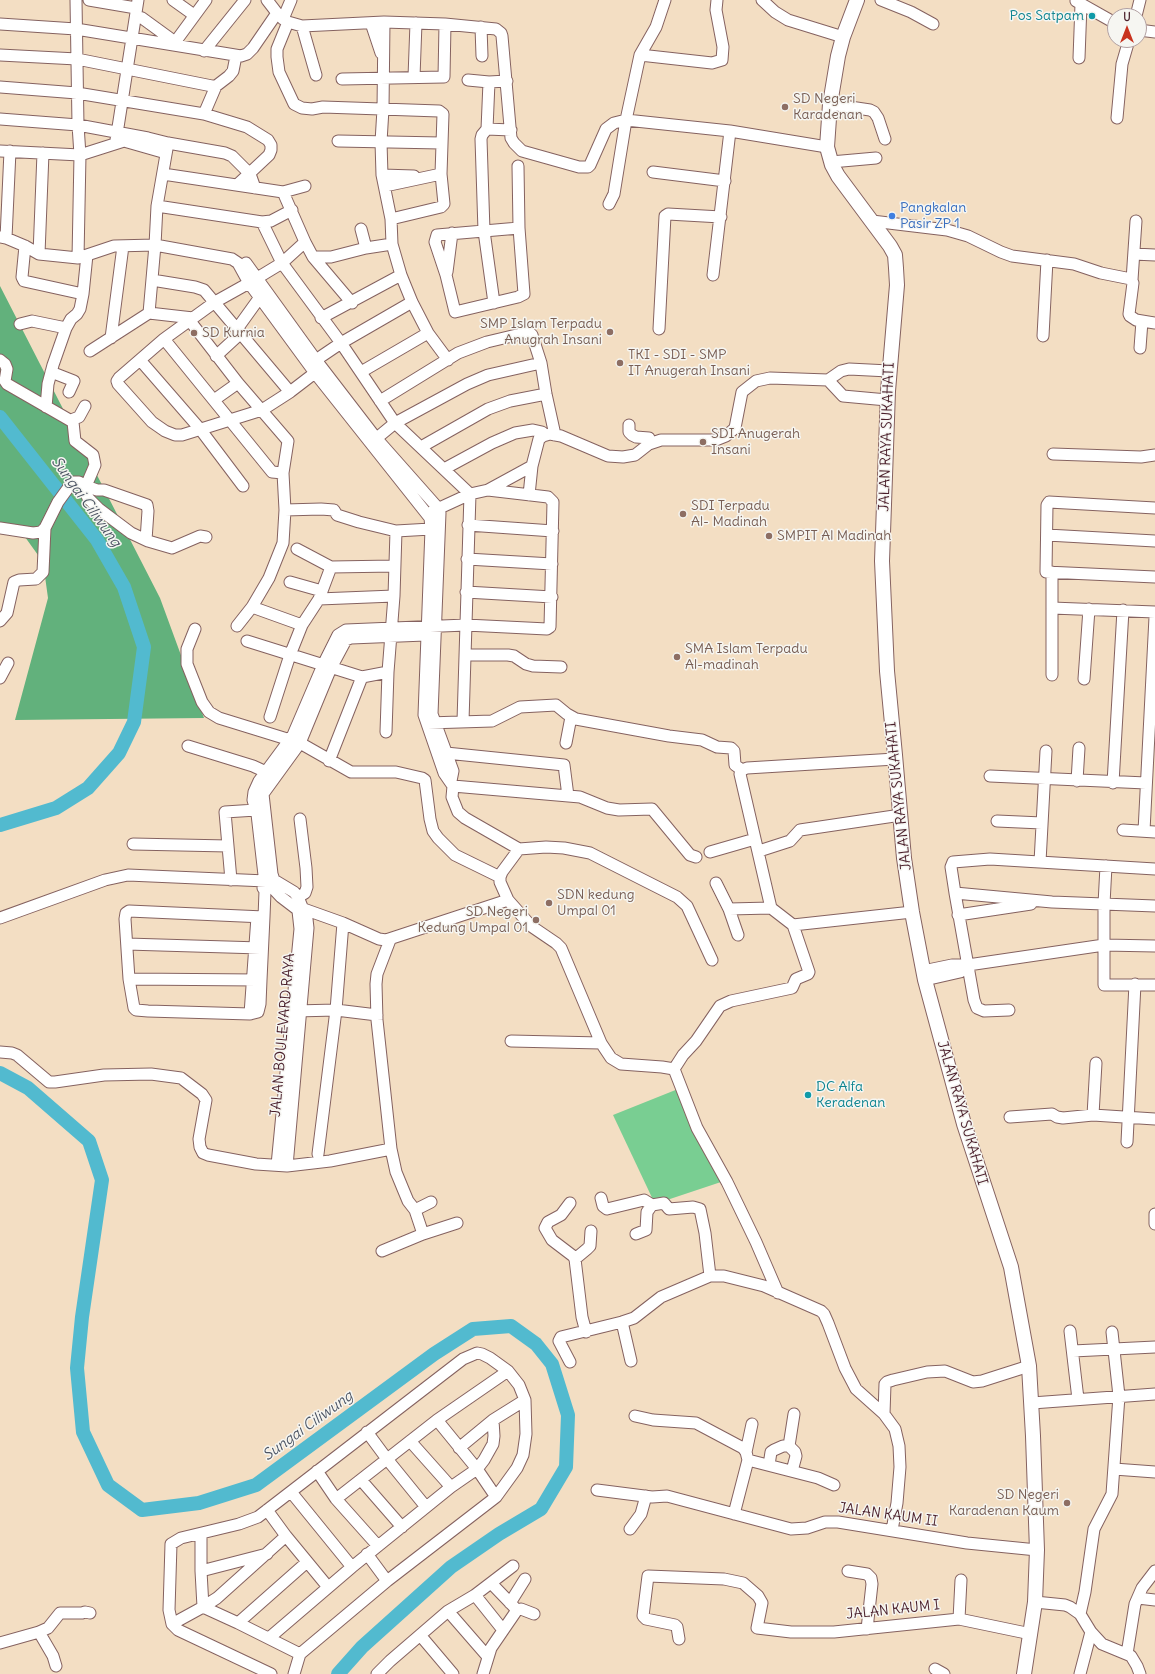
<!DOCTYPE html>
<style>
body{margin:0}
#map{position:relative;width:1155px;height:1674px;overflow:hidden;background:#f3dec3;font-family:Delius,sans-serif}
canvas{display:block}
.north{position:absolute;left:1107px;top:8px;width:40px;height:40px;box-sizing:border-box;background:#f6f6f2;border:1px solid #b1a0a2;border-radius:50%;rotate:0deg;font-size:11px;font-weight:700;line-height:16px;text-align:center;color:#4a1f2b}
.north::after{content:'';display:block;margin:auto;width:14px;height:18px;background:#c8321e;clip-path:polygon(50% 0,100% 100%,50% 72%,0 100%)}
</style>
<div id="map">
<canvas width="1155" height="1674"></canvas>
<div class="north">U</div>
</div>
<script>
const c = document.querySelector('canvas').getContext('2d');
c.lineJoin = 'round';
function paint(path, color) { c.fillStyle = color; c.fill(path, 'evenodd'); }
const shape = rows => new Path2D(rows.map(r => 'M' + r).join(''));
function trace(path, color, width, dash) { c.strokeStyle = color; c.lineWidth = width; c.lineCap = dash ? 'butt' : 'round'; c.setLineDash(dash || []); c.stroke(path); }
function label(font, color, halo, rows, align = 'center') {
  c.font = font + ' Delius,sans-serif'; c.lineWidth = 3; c.setLineDash([]); c.textBaseline = 'middle'; c.strokeStyle = halo; c.fillStyle = color; for (const [text, x, y, turn = 0] of rows) {
    c.save(); c.translate(x, y); c.rotate((+turn || 0) * Math.PI / 180); c.textAlign = isNaN(turn) ? turn : align; if (halo) c.strokeText(text, 0, 0); c.fillText(text, 0, 0); c.restore();
  }
}
paint(shape([
 [678,1089,724,1181,655,1204,613,1115]
]), '#79ce92');
paint(shape([
 [0,286,160,598,204,718,15,720,48,598,43,562,25,537,0,529]
]), '#62b17c');
trace(shape([
 [0,417,97,540,124,587,144,647,134,722,119,753,88,788,56,808,0,825],
 [0,1073,28,1088,89,1141,102,1180,82,1317,77,1368,83,1432,108,1485,142,1510,199,1503,256,1485,434,1354,473,1329,511,1326,536,1344,552,1364,568,1415,566,1467,541,1509,499,1534,451,1567,362,1647,338,1674]
]), '#52bacf', 14);
const minor = shape([
 [76,0,78,125,80,155,78,258],
 [89,0,136,8],
 [173,0,194,15],
 [267,0,277,13,283,19,288,22,302,26,384,22,445,24,496,29,501,33,502,36,511,138,514,143,522,151,579,167,588,167,590,165,606,129,614,123,626,120,730,131,827,147],
 [762,0,775,12,788,20,843,37],
 [881,0,911,12,933,24],
 [1076,1,1115,23],
 [136,16,142,18,175,42],
 [1136,16,1140,0],
 [283,19,291,0],
 [288,22,277,49,277,57,279,72,294,104,302,108,312,109,323,107,439,111,443,114,441,174,444,204,441,207,391,219],
 [384,22,383,109,381,142,382,175,391,219,392,244,401,275,412,302,428,333,448,360],
 [371,23,381,53],
 [0,24,76,29,241,56,247,54,253,48,277,13],
 [302,26,316,75],
 [481,27,482,56],
 [1139,30,1155,32],
 [173,45,206,0],
 [204,51,245,0],
 [0,55,77,59,212,86,216,86,229,76,233,71,236,56],
 [640,55,712,63,722,60,723,47,716,10,717,0],
 [1079,58,1081,4],
 [414,77,416,23],
 [342,79,444,77,445,24],
 [468,80,489,82],
 [0,87,77,93,204,114,247,127,268,140,271,145,271,150,269,155,237,185],
 [830,104,870,110,874,112,878,118,885,139],
 [204,114,216,86],
 [1117,118,1122,64,1129,40],
 [0,119,78,125,148,138,168,143,225,153,232,156,250,174,255,188],
 [487,129,489,82,507,81],
 [116,140,138,0],
 [338,141,441,143],
 [0,151,80,155,124,141,166,153],
 [831,162,876,158],
 [518,166,519,228],
 [653,172,725,181],
 [163,174,283,192,305,186],
 [382,175,414,176],
 [385,186,441,174],
 [283,192,305,242,282,263,249,283,215,302,164,339,119,378,117,381,118,384,152,422,165,431,175,435,182,435,262,410,290,392,320,369],
 [609,204,614,194,626,120,640,55,656,27,665,0],
 [157,206,262,222,271,221,292,210],
 [872,221,947,230,968,236,1001,252,1012,256,1074,264,1101,273,1131,279,1133,283,1129,314,1130,316,1136,320,1155,323],
 [262,222,282,263,341,343,395,423,470,494,463,721],
 [519,228,524,294,518,297,455,312,446,275,435,242,437,235,519,228],
 [361,229,366,248],
 [0,237,6,238,25,246,39,254,78,258,114,246,155,245,157,206,168,143],
 [6,238,10,151],
 [305,242,313,257,352,303],
 [25,246,22,277,24,281,83,294],
 [39,254,43,153],
 [1134,254,1155,255],
 [313,257,331,257,366,248,392,244],
 [246,263,316,360,376,438,438,508,440,513,432,714,453,771,451,781],
 [447,272,452,233],
 [713,275,730,131],
 [152,280,195,287,204,290,290,392],
 [1132,280,1136,221],
 [494,303,484,231,481,139,482,135,487,129,511,130],
 [193,318,149,313,155,245,232,259,238,263,249,283,315,373,430,518,431,529,424,715,444,773,453,786,580,797,607,808,619,810,652,809,690,855,696,857],
 [321,318,401,275],
 [190,321,238,383,288,441,283,473,285,510,321,509,334,510,337,515,359,522,396,531,431,529],
 [20,324,32,321,66,328],
 [237,329,260,297],
 [659,329,665,216,668,214,721,217],
 [1043,336,1047,260],
 [111,338,123,246],
 [164,339,272,472,283,473],
 [1140,348,1142,321],
 [90,351,149,313],
 [216,356,241,333],
 [0,360,5,364,7,369,5,381,7,384,73,422,75,441,93,455,95,465,86,486,79,482,73,482,71,484,58,502,45,528,41,532,33,533,0,528],
 [140,360,200,429,243,486],
 [310,364,341,343,412,302],
 [51,372,74,381,69,392],
 [361,372,428,333],
 [828,380,843,396,887,400],
 [214,400,238,383],
 [380,401,458,353,487,342,529,332,532,335,541,363,546,394,555,435],
 [46,407,48,384,53,365,66,328,71,319,77,314,80,309,83,294,87,255],
 [71,420,79,417,85,406],
 [629,425,629,432,632,435,636,437,649,438,649,444],
 [372,442,395,423,467,384,488,375,541,363],
 [421,447,488,409,510,401,546,394],
 [1053,454,1141,457,1155,455],
 [444,469,492,443,515,433,533,430,542,432,545,435],
 [82,484,88,498,99,509,131,533,148,541,172,548,200,536,206,537],
 [86,486,97,490,104,490,147,505,148,511,146,540],
 [529,495,532,466,539,439,543,436,550,434,561,436,608,456,623,457,635,455,649,444,661,440,716,440,726,436,735,428,742,392,756,381,770,378,828,380,841,371,849,369,889,371],
 [1155,508,1049,502,1047,505,1046,572,1155,577],
 [433,511,470,494,488,490,532,466],
 [468,525,553,531],
 [1047,535,1155,541],
 [297,549,331,567,394,566],
 [467,559,552,564],
 [290,582,322,591],
 [466,592,552,597],
 [319,599,394,596],
 [252,607,302,625],
 [1052,608,1155,612],
 [0,621,7,613,14,582,19,580,36,579,43,572,45,528],
 [237,626,252,607,269,578,283,543,285,510],
 [195,629,187,649,187,664,202,702,209,712,219,718,300,743,351,772,396,772,422,778,425,780,430,819,433,831,438,838,455,855,500,877],
 [247,641,362,677,388,672],
 [465,655,508,655,514,656,526,664,533,666,561,667],
 [1052,675,1052,572],
 [0,678,8,663],
 [1084,679,1089,609],
 [270,717,290,655,302,625,319,599,331,567],
 [428,723,492,721,520,707,556,705,567,714,576,719,669,736,702,740,717,747,731,748,734,751,735,765,742,770],
 [386,732,388,672,394,596,396,531],
 [566,743,571,717],
 [188,746,253,766,266,772],
 [446,753,564,765,568,796],
 [329,761,362,677],
 [990,776,1146,783],
 [1077,781,1079,748],
 [1113,783,1123,610],
 [453,786,452,797,458,812,465,818,519,849,546,847,564,848,590,853,677,897,687,906,712,960],
 [997,821,1042,823],
 [1123,830,1155,832],
 [1144,831,1155,617],
 [133,844,228,846],
 [759,851,790,841,800,830,901,815],
 [710,852,755,839],
 [1040,862,1046,751],
 [1106,866,1104,904,1104,985,1155,985],
 [231,880,225,812,256,810],
 [716,883,729,909],
 [263,888,265,891,264,917,261,980,260,1004,258,1012,250,1014,148,1011,136,1010,134,1008,129,979,125,919,126,913,129,911,264,917],
 [955,893,1052,902,1155,906],
 [298,897,305,893,307,887,306,868,300,819],
 [508,900,500,882,500,877,502,872,519,849],
 [298,910,301,908,343,923,379,939,386,940,508,900,531,926,556,943,561,948,601,1043,611,1058,621,1064,662,1067,674,1069,683,1055,696,1041,720,1006,731,1001,792,988,796,979,808,974,809,972,793,925,771,908,740,774,742,770,747,768,895,759],
 [298,910,281,897,266,881,264,875,257,814,253,800,254,792,259,781,293,735,323,665,338,635,346,630,466,625,547,629,550,627,553,502,548,497,488,490],
 [958,915,1031,904],
 [0,918,105,880,128,875,266,881],
 [793,925,912,912],
 [738,935,729,909,771,908],
 [390,940,377,974,376,984,377,1020,391,1149],
 [127,944,260,948],
 [923,971,952,965,968,965,1104,945,1155,946],
 [129,979,258,980],
 [925,980,960,972,968,965],
 [1009,1010,984,1011,977,1008,974,1000,955,893,951,867,953,862,990,859,1155,869],
 [295,1011,336,1010,377,1015],
 [250,1014,257,917],
 [511,1041,601,1043],
 [0,1052,12,1053,17,1055,49,1082,55,1082,104,1075,151,1074,181,1078,202,1094,206,1100,199,1139,200,1147,203,1153,208,1155,256,1164,287,1166,330,1161,391,1149,396,1172,403,1189,408,1201,415,1210,423,1234],
 [674,1069,697,1128,727,1182,756,1242,778,1293],
 [1093,1115,1096,1063],
 [1010,1117,1052,1114,1057,1117,1063,1118,1093,1115,1155,1119],
 [1127,1142,1135,984],
 [318,1154,336,1010,343,923],
 [277,1165,300,929,298,911],
 [287,1166,308,928,307,919,298,897,294,892,274,880,272,874,263,794,300,743,331,668,346,640,351,638,425,635],
 [601,1198,603,1206,607,1209,644,1200,652,1205,664,1203,669,1209,693,1207,700,1209,705,1233,710,1276],
 [570,1203,561,1215,548,1222,545,1228,552,1240,573,1256,575,1259,582,1317,586,1332],
 [415,1210,431,1202],
 [1155,1214,1155,1224],
 [636,1234,646,1230,647,1212,652,1205],
 [382,1251,423,1234,457,1223],
 [575,1259,587,1249,590,1246,591,1231],
 [622,1322,631,1361],
 [1070,1331,1078,1399],
 [1073,1351,1155,1347],
 [570,1362,559,1341,561,1337,622,1322,634,1318,661,1297,710,1276,724,1276,764,1286,821,1311,824,1314,828,1323,845,1368,856,1389,884,1414,895,1429,899,1446,900,1467,897,1503,892,1530],
 [1032,1403,1155,1394],
 [884,1414,885,1384,887,1382,893,1380,927,1372,945,1371,973,1382,982,1381,1029,1366],
 [635,1416,653,1420,696,1423,743,1448,746,1452,748,1460,734,1514],
 [437,1420,477,1469,496,1497],
 [367,1432,387,1459,426,1507],
 [410,1441,451,1487],
 [789,1446,795,1452,796,1456,792,1471],
 [459,1448,493,1420,525,1400],
 [746,1452,752,1424],
 [748,1460,818,1478,834,1485],
 [769,1465,771,1452,774,1450,783,1446,789,1446,794,1414],
 [1114,1469,1155,1472],
 [317,1471,336,1499,378,1546],
 [361,1480,402,1527],
 [597,1490,652,1497,667,1496,791,1529,807,1528,825,1522,838,1522,967,1543,1037,1550],
 [291,1492,352,1567],
 [336,1499,437,1420,508,1371],
 [267,1510,286,1536,328,1587],
 [630,1529,641,1514,646,1496],
 [201,1534,201,1571],
 [267,1554,201,1571,203,1607,238,1623,300,1654],
 [367,1554,387,1581],
 [848,1571,867,1574,871,1578,872,1584,867,1629],
 [491,1583,517,1610],
 [475,1595,513,1566],
 [1138,1598,1155,1600],
 [1035,1602,1065,1605,1070,1607,1080,1614,1091,1632,1102,1644,1131,1656,1137,1666,1140,1674],
 [510,1603,525,1579],
 [448,1611,488,1657],
 [1080,1614,1085,1592,1094,1529,1112,1494,1119,1396,1112,1332],
 [959,1619,961,1580],
 [238,1623,307,1562],
 [172,1624,203,1607,217,1598,286,1536],
 [39,1632,53,1656,56,1666],
 [420,1635,453,1674],
 [269,1638,352,1567,451,1487,477,1469,484,1460,493,1444,494,1436,493,1420],
 [679,1639,677,1627,675,1625,646,1619,643,1616,648,1576,724,1579,743,1583,758,1596,762,1603,757,1628,791,1632,834,1632,959,1619,1031,1634],
 [0,1643,39,1632,48,1628,60,1613,82,1613,85,1612,90,1613],
 [1127,1654,1135,1604,1142,1588,1155,1571],
 [935,1669,944,1674],
 [271,1674,178,1630,172,1624,169,1610,171,1544,181,1538,239,1524,258,1517,463,1359,477,1353,482,1354,490,1358,508,1371,519,1385,525,1400,526,1434,523,1455,517,1468,496,1497,387,1581,300,1654,294,1674],
 [377,1674,390,1661,448,1611,475,1595,503,1630],
 [483,1674,491,1648,517,1610,521,1609,534,1614],
 [1080,1674,1091,1632]
]);
const major = shape([
 [857,0,843,37,838,56,830,104,827,147,832,165,838,176,890,246,895,255,896,268,897,285,888,391,882,561,887,671,895,755,904,858,912,912,925,980,964,1124,1011,1267,1029,1366,1033,1436,1037,1550,1035,1602,1024,1674]
]);
trace(minor, '#856260', 13);
trace(major, '#856260', 16);
trace(minor, '#fff', 11);
trace(major, '#fff', 14);
for (const [x, y, r, color] of [
 [1092,16,4,"#0f9aa8"],
 [785,107,4,"#8d6e63"],
 [892,216,4,"#3f7fe0"],
 [610,332,4,"#8d6e63"],
 [194,333,4,"#8d6e63"],
 [620,363,4,"#8d6e63"],
 [703,442,4,"#8d6e63"],
 [683,514,4,"#8d6e63"],
 [769,536,4,"#8d6e63"],
 [677,657,4,"#8d6e63"],
 [549,903,4,"#8d6e63"],
 [536,920,4,"#8d6e63"],
 [808,1095,4,"#0f9aa8"],
 [1067,1503,4,"#8d6e63"]
]) { const dot = new Path2D(); dot.arc(x, y, r, 0, 2 * Math.PI); c.fillStyle = color; c.fill(dot); trace(dot, '#f6f6f2', 1.5); }
label('14px', '#0d838f', '#f6f6f2', [
 ["Pos Satpam",1084,16],
 ["DC Alfa",816,1087,"left"],
 ["Keradenan",816,1103,"left"]
], 'right');
label('14px', '#785e54', '#f6f6f2', [
 ["SD Negeri",793,99],
 ["Karadenan",793,115],
 ["SMP Islam Terpadu",602,324,"right"],
 ["Anugrah Insani",602,340,"right"],
 ["SD Kurnia",202,333],
 ["TKI - SDI - SMP",628,355],
 ["IT Anugerah Insani",628,371],
 ["SDI Anugerah",711,434],
 ["Insani",711,450],
 ["SDI Terpadu",691,506],
 ["Al- Madinah",691,522],
 ["SMPIT Al Madinah",777,536],
 ["SMA Islam Terpadu",685,649],
 ["Al-madinah",685,665],
 ["SDN kedung",557,895],
 ["Umpal 01",557,911],
 ["SD Negeri",528,912,"right"],
 ["Kedung Umpal 01",528,928,"right"],
 ["SD Negeri",1059,1495,"right"],
 ["Karadenan Kaum",1059,1511,"right"]
], 'left');
label('14px', '#366cbe', '#f6f6f2', [
 ["Pangkalan",900,208],
 ["Pasir ZP 1",900,224]
], 'left');
label('14px', '#4a1f2b', '#f6f6f2', [
 ["JALAN RAYA SUKAHATI",887,437,-88],
 ["JALAN RAYA SUKAHATI",899,796,-96],
 ["JALAN BOULEVARD RAYA",283,1035,-85],
 ["JALAN RAYA SUKAHATI",962,1113,74],
 ["JALAN KAUM II",888,1515,8],
 ["JALAN KAUM I",893,1610,-6]
]);
label('italic 15px', '#4d5564', '#f6f6f2', [
 ["Sungai Ciliwung",86,502,54],
 ["Sungai Ciliwung",308,1426,-36]
]);
</script>
